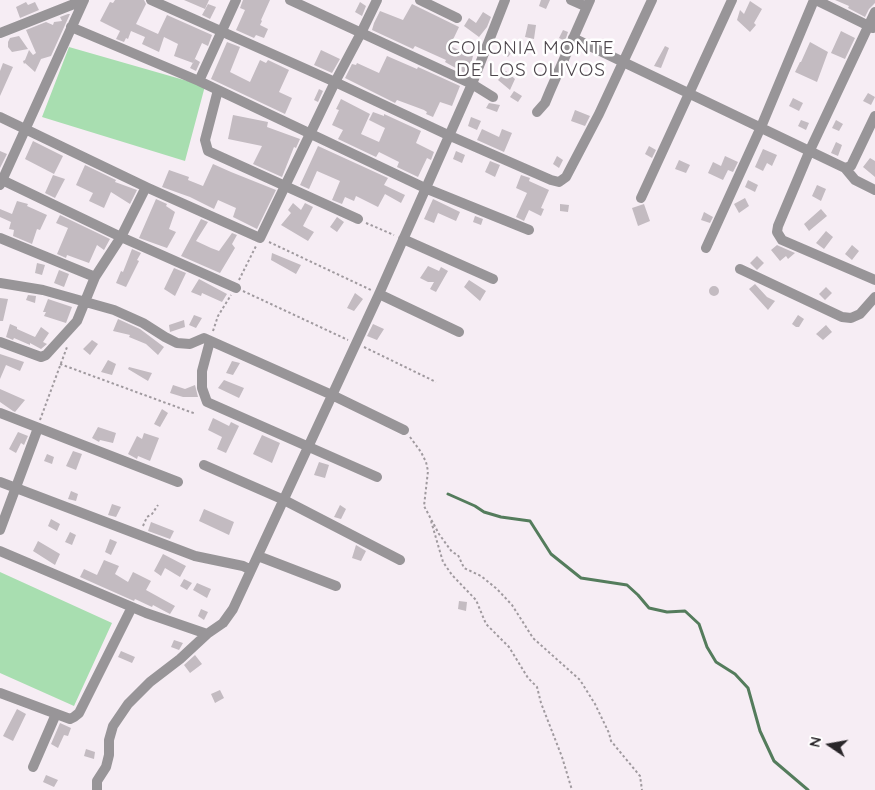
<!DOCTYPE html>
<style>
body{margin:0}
#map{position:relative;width:875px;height:790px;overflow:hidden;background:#f6edf4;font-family:Quicksand,sans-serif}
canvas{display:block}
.north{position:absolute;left:805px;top:720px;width:50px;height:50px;-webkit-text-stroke:4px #fff;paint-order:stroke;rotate:282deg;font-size:14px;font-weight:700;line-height:20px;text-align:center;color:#292629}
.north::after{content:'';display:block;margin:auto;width:18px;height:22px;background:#292629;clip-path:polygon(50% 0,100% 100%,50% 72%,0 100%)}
</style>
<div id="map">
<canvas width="875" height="790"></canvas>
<div class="north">N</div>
</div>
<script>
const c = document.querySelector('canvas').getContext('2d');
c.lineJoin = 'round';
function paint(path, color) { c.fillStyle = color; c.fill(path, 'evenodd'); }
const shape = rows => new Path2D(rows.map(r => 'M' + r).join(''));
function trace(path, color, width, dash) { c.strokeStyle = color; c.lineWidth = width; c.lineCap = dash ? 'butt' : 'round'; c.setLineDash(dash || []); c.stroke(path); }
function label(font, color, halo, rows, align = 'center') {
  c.font = font + ' Quicksand,sans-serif'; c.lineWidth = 5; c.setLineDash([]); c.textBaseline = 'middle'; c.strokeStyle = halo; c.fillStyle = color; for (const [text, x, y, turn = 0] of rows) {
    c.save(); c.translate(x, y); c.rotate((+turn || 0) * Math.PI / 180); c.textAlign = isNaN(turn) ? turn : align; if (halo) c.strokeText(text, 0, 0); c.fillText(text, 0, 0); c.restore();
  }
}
paint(shape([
 [69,47,205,86,185,161,42,117],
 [0,572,112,623,74,706,0,673]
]), '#a8deb0');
trace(shape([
 [448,494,475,506,484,512,501,517,530,521,551,554,581,578,627,585,638,595,649,608,667,612,685,611,699,624,707,647,716,662,735,674,748,688,760,731,774,761,808,790]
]), '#547c5c', 3);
paint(shape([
 [115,0,144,0,146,4,136,24,158,34,167,15,212,35,208,46,202,43,193,63,174,56,178,44,164,37,159,52,142,44,145,37,131,31,128,39,126,38,124,42,116,39,120,31,100,21,110,2,113,3],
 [184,0,209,0,205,9],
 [243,0,270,0,261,20,262,21,260,25,268,29,264,38,256,35,254,38,236,30,245,10,240,8],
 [541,0,550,0,546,9,539,6],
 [835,0,875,0,875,3,869,9,865,17,848,8,849,6],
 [750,1,762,9,754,23,756,25,750,32,737,20,740,10,744,14],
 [26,2,28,5,35,2,39,10,20,18,16,7],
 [360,2,366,6,362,16,355,12],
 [208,4,216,7,210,19,202,15],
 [412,4,459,27,450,46,473,56,468,75,445,62,446,60,415,46,413,49,372,30,374,23,380,11,403,20],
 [483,12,491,17,487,27,479,37,464,26,469,18,476,23],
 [68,14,70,14,51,56,41,59,35,72,25,63,24,64,23,61,25,60,29,50,33,55,36,53,26,30,46,22,53,25,54,22,62,21,60,17],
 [528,24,536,25,534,39,525,37],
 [563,30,568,32,565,41,559,38],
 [841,31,855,38,845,59,831,53],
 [19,36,28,49,12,52,8,47,8,42,10,38],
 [227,42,240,47,230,72,250,82,260,60,266,63,268,60,289,70,279,92,292,98,285,114,211,79],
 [810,42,828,52,817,82,795,72,800,62,801,62],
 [506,43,514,49,508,57,500,51],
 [665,46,669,48,661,68,654,66],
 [321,50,340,59,332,73,314,65],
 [387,56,417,69,418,67,460,86,452,106,440,102,433,117,426,114,427,112,424,110,397,100,395,103,345,78,352,64,356,65,357,63,379,73],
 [195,59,200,62,196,71,190,68],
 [3,63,13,67,0,96,0,71],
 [506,71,515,79,510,90,498,80],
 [319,89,323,91,318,102,314,100],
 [514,91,522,96,518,102,510,97],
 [868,93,875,97,871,105,863,101],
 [793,98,803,103,799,111,789,106],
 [341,99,370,114,361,134,379,142,385,128,369,120,373,112,384,116,384,114,421,131,416,143,434,152,431,160,427,158,418,177,397,167,399,162,379,152,376,157,338,139,343,130,332,125,339,110,336,109],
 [489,103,500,105,497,112,486,108],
 [575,110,590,116,585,126,571,121],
 [233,115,268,122,267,127,300,139,296,148,294,147,282,177,253,164,262,146,228,139],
 [471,117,481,121,477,130,468,126],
 [801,120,809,123,806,130,798,126],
 [836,120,843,124,839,131,832,128],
 [482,129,499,137,502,129,512,133,504,152,477,140],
 [33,141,63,156,54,174,25,159],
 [836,142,842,145,838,156,831,153],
 [318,146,388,178,384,185,405,195,401,203,385,194,378,207,356,196,354,201,345,197,342,204,332,200,340,181,317,171,309,189,300,185],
 [649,146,656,150,652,158,645,154],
 [763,149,777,155,772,166,767,163,763,171,755,167],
 [0,151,7,154,0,168],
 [456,151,465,155,462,163,453,159],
 [557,156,563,160,559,168,553,164],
 [725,156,738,162,733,172,728,170,723,180,708,173,713,162,721,166],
 [870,158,875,161,875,177,863,167],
 [679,160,690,165,686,173,675,169],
 [490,161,500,165,495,177,485,172],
 [213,164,231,172,276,190,257,229,233,217,236,208,218,200,214,209,190,197,162,187,169,170,189,177,188,180,203,186],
 [85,165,116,180,115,182,137,190,130,204,111,192,104,208,89,201,93,193,76,185],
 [53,175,65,179,55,198,45,193],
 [521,175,530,178,529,181,549,190,541,208,544,209,541,216,529,210,524,221,516,217,527,193,516,188],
 [748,180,758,185,755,192,745,187],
 [817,185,826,189,821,201,812,196],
 [745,198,749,206,739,213,734,204],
 [156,199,167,204,166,206,175,212,169,229,176,232,167,248,139,238],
 [433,199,460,212,456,221,438,213,434,223,424,219],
 [17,201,28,204,27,206,47,215,40,230,37,229,32,244,13,236,14,230,9,229,11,222,0,217,0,209,12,214],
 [293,203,301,210,305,203,313,207,303,226,314,232,308,241,281,225,291,213,288,210],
 [560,204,569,205,568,212,560,211],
 [644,204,650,221,638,226,632,208],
 [821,209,827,216,809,231,804,224],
 [704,212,713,217,710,223,701,220],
 [60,215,110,239,104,250,97,245,89,263,67,255,66,258,57,254,68,228,56,223],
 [475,216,483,219,481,225,473,222],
 [337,217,344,222,337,232,330,227],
 [201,219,208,222,196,241,211,248,219,251,232,233,237,235,232,244,235,248,220,273,181,256],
 [826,231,833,237,824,249,816,243],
 [777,245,779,246,795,253,788,259,786,256,780,261,771,250],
 [852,245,859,251,852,260,845,254],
 [132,249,141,253,137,260,139,261,126,287,116,283,121,271,123,272],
 [272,253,301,265,296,274,271,260],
 [757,256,764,263,757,270,750,263],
 [37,263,45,265,42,275,35,273],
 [428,266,439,271,441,267,448,271,436,292,430,289,434,282,428,282,420,278],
 [174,268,186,273,175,296,164,289],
 [59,270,69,274,64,287,54,283],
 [199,279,227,294,222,302,202,293,201,296,191,292],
 [469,280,486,291,480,301,464,287],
 [755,284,767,297,775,301,768,310,749,289],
 '709 291a5 5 0 1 1 10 0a5 5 0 1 1-10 0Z',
 [826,287,832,293,825,300,819,294],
 [355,293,363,299,354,311,347,308],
 [28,295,36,296,35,303,26,300],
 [0,298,8,299,3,321,0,321],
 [48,299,72,307,66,323,44,316,46,312,43,312],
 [194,315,202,318,196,328,189,325],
 [798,315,804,319,799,327,796,327,792,324],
 [118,319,140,329,164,347,158,355,146,344,129,337,130,335,113,331],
 [184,320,185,327,170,332,169,325],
 [10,324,17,327,17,329,35,337,41,327,49,333,43,342,47,344,41,349,30,343,30,345,14,338,13,340,6,337],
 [373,324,384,329,377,340,367,336],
 [826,325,832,332,823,340,816,334],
 [92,340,98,344,90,355,83,349],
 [0,354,24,362,20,371,6,365,0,379],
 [108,360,116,364,112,375,101,372],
 [232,361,240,363,233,375,226,373],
 [129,367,152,373,148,381,128,369],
 [224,380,244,388,239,398,218,388],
 [173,385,185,389,195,385,198,397,183,397,170,393],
 [0,389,25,400,15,412,13,411,0,402],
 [162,409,168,413,160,427,154,424],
 [213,418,229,426,231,422,239,426,226,453,217,449,222,437,208,430],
 [98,427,116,433,113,443,100,440,99,442,92,438],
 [18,432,28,436,24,445,21,443,16,453,9,449],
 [144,433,159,438,150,461,138,456,137,459,128,454,137,436,142,439],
 [262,435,280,443,272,463,253,454],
 [73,451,82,454,76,470,66,466],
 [47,454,54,457,52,464,44,461],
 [319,462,329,465,325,478,314,475],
 [71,491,78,494,76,501,68,499],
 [112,504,121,507,116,517,108,515],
 [340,505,346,509,341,519,334,517],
 [204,509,234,522,229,535,199,521],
 [51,519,60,524,57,531,48,526],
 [151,522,174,531,170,539,148,531],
 [70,532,76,535,72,545,65,542],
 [110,539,117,542,111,555,105,552],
 [38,541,60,554,55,565,33,551],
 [356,545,366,551,361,561,352,558],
 [163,554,186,566,180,577,165,568,161,576,154,571],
 [104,560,119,566,115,574,128,582,133,572,151,581,146,590,175,606,170,614,153,605,152,607,135,599,134,601,80,577,84,569,97,575],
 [184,579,192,583,187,590,180,586],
 [197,583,211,589,207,598,193,590],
 [459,601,467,602,466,611,458,609],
 [201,609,208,612,204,620,198,616],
 [174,640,183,643,179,650,171,647],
 [121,651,135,657,132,663,118,657],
 [195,655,202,664,190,673,184,665],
 [220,690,224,698,215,703,211,694],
 [17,709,26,714,13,741,3,736],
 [60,723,71,728,68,736,64,735,58,748,51,744],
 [86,749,95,752,94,759,84,756],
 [46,775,58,780,54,787,43,782]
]), '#c3bbc1');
trace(shape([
 [366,223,394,235],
 [269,242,371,290],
 [239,280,256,246],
 [243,291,348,340],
 [213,331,218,316,231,295],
 [364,347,436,382],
 [60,364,196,414],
 [40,420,67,347],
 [410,437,421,452,426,462,428,471,424,506,439,534,452,552,458,555,464,568,481,576,497,589,512,605,533,638,580,680,595,704,609,733,611,741,640,776,642,790],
 [431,521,443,562,452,575,476,600,486,624,509,647,528,678,537,687,541,703,562,757,572,790],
 [143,526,147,517,152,514,158,505]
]), '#a09a9f', 2, [2.5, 2.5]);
trace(shape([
 [151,0,335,82,448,135,551,180,559,182,566,177,599,114,652,0],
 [290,0,472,84,493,97],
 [420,0,457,18],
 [571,0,587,7],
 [816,0,873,28],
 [875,12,810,150,778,226,777,232,782,240,875,280],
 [71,27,199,81,425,188,529,230],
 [0,33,84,0],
 [573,38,845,168,851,166,875,116],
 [199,81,236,0],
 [218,90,205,140,208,151,358,219],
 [537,112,545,103,550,91,590,0],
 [0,117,146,187,260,238,335,82,361,33,377,0],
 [845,168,855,180,875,190],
 [0,179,121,237,236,288],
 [0,185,84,0],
 [641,198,732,0],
 [0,238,95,277],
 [403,239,493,279],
 [706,248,761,127,814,0],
 [740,269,842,317,851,318,860,314,875,297],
 [0,283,43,290,114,310,143,323,165,337,177,343,190,344,204,338,332,395,404,430],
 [379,294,459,332],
 [210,341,202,371,202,388,207,402,377,477],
 [0,342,41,357,46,355,77,321,95,277,121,237,146,187],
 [0,413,178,482],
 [204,465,284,500,400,560],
 [0,482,195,556,243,566,251,570],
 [0,530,38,428],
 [0,551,146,613,207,634],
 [258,556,336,586],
 [0,693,70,719,74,717,79,713,132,607],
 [33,767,56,714],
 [97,790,97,781,106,767,109,755,109,740,113,726,128,704,150,682,180,659,207,634,223,623,233,609,379,294,472,84,505,0]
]), '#989598', 10);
c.letterSpacing = '1px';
label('19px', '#4e474d', '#fff', [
 ["COLONIA MONTE",531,48],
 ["DE LOS OLIVOS",531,70]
]);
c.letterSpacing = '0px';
</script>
